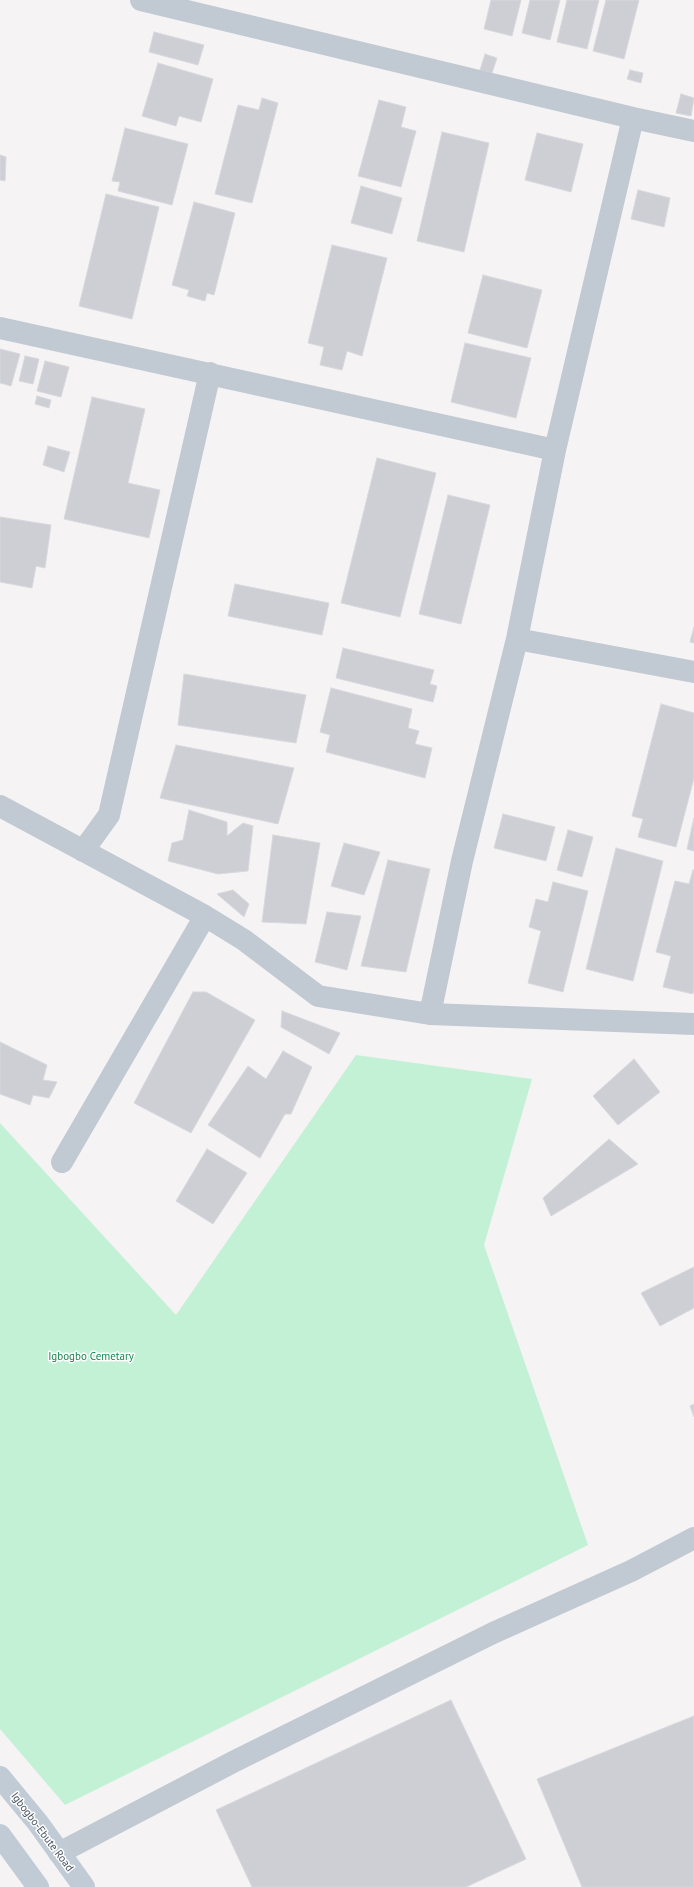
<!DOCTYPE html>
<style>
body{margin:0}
canvas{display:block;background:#f5f3f3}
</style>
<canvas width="694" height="1887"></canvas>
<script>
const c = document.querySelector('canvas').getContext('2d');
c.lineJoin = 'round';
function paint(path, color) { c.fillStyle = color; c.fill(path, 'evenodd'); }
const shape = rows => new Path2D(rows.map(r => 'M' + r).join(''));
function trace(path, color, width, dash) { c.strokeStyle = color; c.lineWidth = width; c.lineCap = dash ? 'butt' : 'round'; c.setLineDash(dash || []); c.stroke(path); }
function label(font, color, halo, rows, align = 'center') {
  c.font = font + ' "PT Sans",sans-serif'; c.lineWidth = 3; c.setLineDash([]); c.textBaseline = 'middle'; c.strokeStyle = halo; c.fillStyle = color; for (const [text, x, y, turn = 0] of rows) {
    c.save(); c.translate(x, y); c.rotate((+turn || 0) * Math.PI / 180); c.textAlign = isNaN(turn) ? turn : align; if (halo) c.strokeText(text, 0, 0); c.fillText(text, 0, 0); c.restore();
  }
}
paint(shape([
 [356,1055,532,1079,484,1245,588,1545,65,1805,0,1729,0,1123,176,1315]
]), '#c3f1d5');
const building = shape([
 [491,0,521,0,512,36,484,29,491,0],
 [530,0,560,0,550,40,522,33,530,0],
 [567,0,599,0,587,49,557,42,567,0],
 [606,0,639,0,624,59,593,51,606,0],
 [154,32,204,45,198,65,149,52,154,32],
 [485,54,497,58,492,73,480,70,485,54],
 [158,63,213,79,201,122,179,116,176,126,142,116,158,63],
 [630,70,643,73,641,83,627,79,630,70],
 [681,94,694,98,691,116,676,113,681,94],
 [262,98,278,103,252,203,215,194,238,105,259,110,262,98],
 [379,100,406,107,401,127,416,131,401,187,358,176,379,100],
 [125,128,188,144,172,205,118,191,120,182,112,181,125,128],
 [442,132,489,143,464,252,417,241,442,132],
 [537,133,583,144,571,192,525,180,537,133],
 [0,155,6,157,5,181,0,180,0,155],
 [361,186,402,198,392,234,351,223,361,186],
 [638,190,670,198,664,227,631,219,638,190],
 [106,194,159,207,132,319,79,306,106,194],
 [194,202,235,213,214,295,207,293,205,301,187,296,189,290,172,285,194,202],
 [332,245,387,258,362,356,347,351,342,370,320,365,324,347,308,343,332,245],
 [483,275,542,290,527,348,468,333,483,275],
 [465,343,531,358,516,418,451,402,465,343],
 [0,349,20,354,11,386,0,383,0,349],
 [25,356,39,359,33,384,19,381,25,356],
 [45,361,69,367,61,397,37,391,45,361],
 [37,396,51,400,49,408,35,404,37,396],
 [92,397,145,409,128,483,160,490,149,538,64,519,92,397],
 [48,446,70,452,64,472,43,465,48,446],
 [377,458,436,473,400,617,341,603,377,458],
 [448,495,490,505,461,624,419,614,448,495],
 [0,517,51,525,45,568,36,566,32,588,0,582,0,517],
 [235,584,329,603,322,635,228,616,235,584],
 [694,627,694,643,690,642,694,627],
 [343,648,434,670,430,684,437,686,433,702,336,678,343,648],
 [184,674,306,695,296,743,178,725,184,674],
 [331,688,412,709,408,728,419,731,415,744,432,748,425,778,326,752,330,735,320,732,331,688],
 [661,704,694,713,694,778,676,847,638,837,643,819,632,816,661,704],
 [176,745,294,768,278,824,160,798,176,745],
 [189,810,227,822,227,836,243,823,253,826,248,871,218,874,168,861,172,843,183,840,189,810],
 [503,814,555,827,546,861,494,848,503,814],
 [694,818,694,851,687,849,694,818],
 [568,830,593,837,582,877,557,870,568,830],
 [273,835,320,843,306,924,262,922,273,835],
 [344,843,380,852,364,895,331,886,344,843],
 [616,848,663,861,633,981,586,969,616,848],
 [388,860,430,869,406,972,361,966,388,860],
 [693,870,694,870,694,988,693,994,663,987,671,956,656,952,675,881,689,884,693,870],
 [553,882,588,891,563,992,528,983,541,931,529,927,536,899,548,902,553,882],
 [233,890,249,904,244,917,217,894,233,890],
 [327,912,361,916,347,970,315,962,327,912],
 [193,992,206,992,255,1020,191,1133,134,1103,193,992],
 [282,1011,340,1033,329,1054,281,1027,282,1011],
 [0,1042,47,1065,43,1080,57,1082,49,1098,33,1095,30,1105,0,1094,0,1042],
 [283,1051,312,1067,291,1114,285,1114,260,1158,208,1125,248,1066,266,1079,283,1051],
 [634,1059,660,1092,618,1125,593,1096,634,1059],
 [609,1139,638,1164,551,1216,543,1198,609,1139],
 [207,1149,247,1173,213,1224,176,1201,207,1149],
 [694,1267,694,1308,660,1326,641,1293,694,1267],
 [694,1404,694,1417,690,1406,694,1404],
 [451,1700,526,1859,466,1887,252,1887,216,1810,451,1700],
 [694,1716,694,1887,582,1887,537,1779,694,1716]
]);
paint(building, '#cdcfd5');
trace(building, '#d7d9de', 1);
trace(shape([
 [141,0,633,118,694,131],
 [0,328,555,450,517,639,462,861,430,1014],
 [555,450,633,118],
 [517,639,694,672],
 [0,806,205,916,244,940,318,996,430,1014,694,1024],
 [83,851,109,815,210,373],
 [62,1162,205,916],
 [59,1853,235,1761,493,1633,631,1571,694,1538]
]), '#c1cad2', 22);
trace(shape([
 [0,1777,38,1823,84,1887],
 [0,1835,38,1887]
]), '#c1cbd6', 22);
label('11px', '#17864f', '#fff', [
 ["Igbogbo Cemetary",91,1357]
]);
label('11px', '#4a5661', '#fff', [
 ["Igbogbo-Ebute Road",42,1832,53]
]);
</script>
